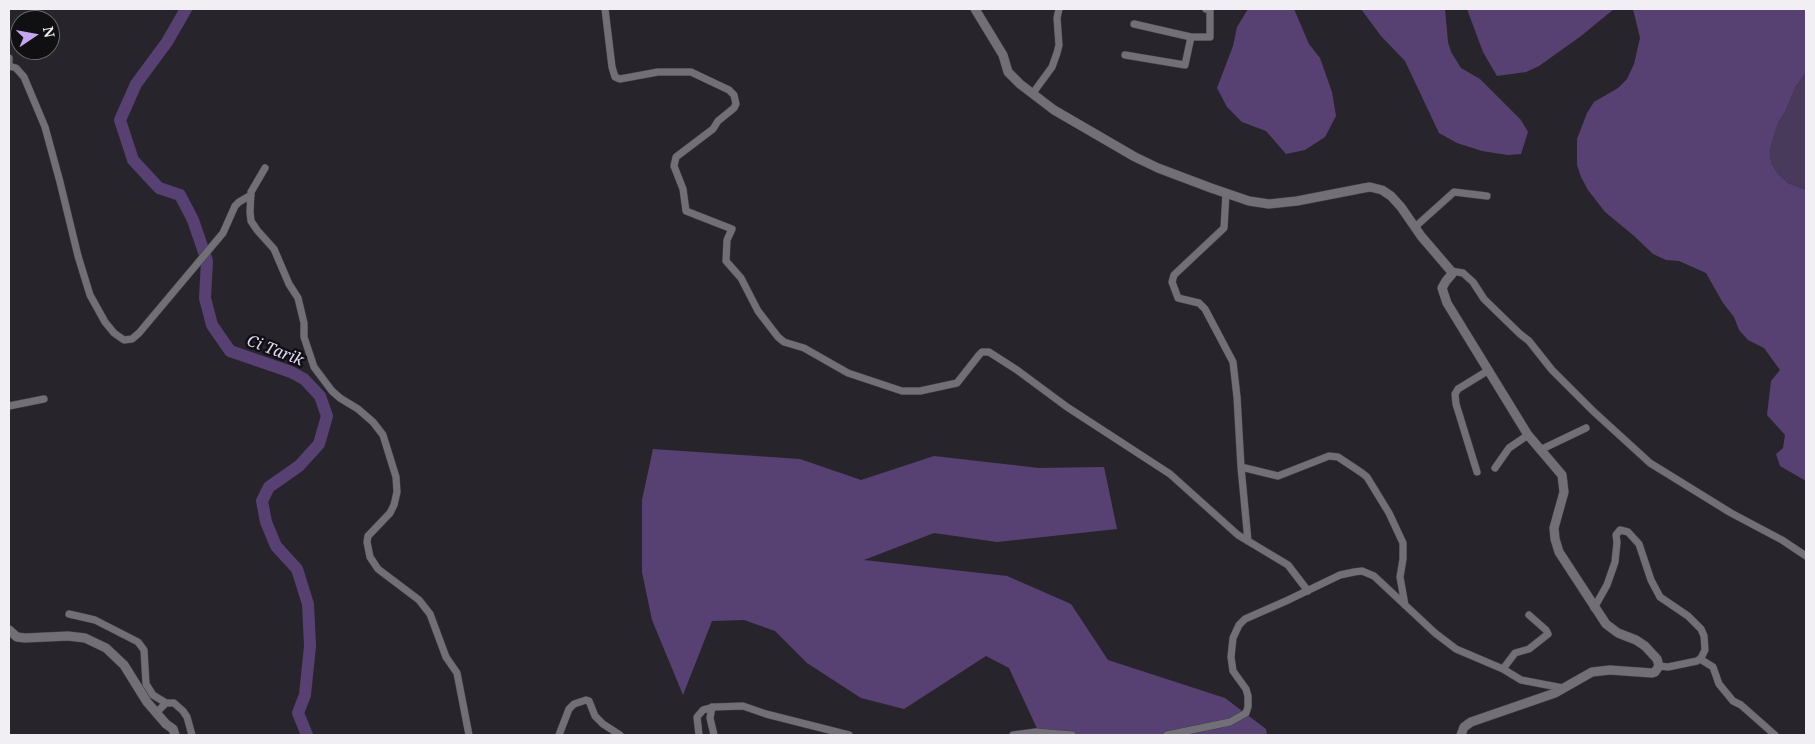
<!DOCTYPE html>
<style>
body{margin:0}
#map{position:relative;width:1815px;height:744px;overflow:hidden;background:#27252b;font-family:"Noto Serif",serif}
canvas{display:block}
.frame{position:absolute;inset:0;border:10px solid #f1eff4;pointer-events:none}
.north{position:absolute;left:10px;top:10px;width:50px;height:50px;box-sizing:border-box;background:#100f12;border:1px solid #6a696c;border-radius:50%;rotate:78deg;font-size:14px;font-weight:700;line-height:20px;text-align:center;color:#f1eff4}
.north::after{content:'';display:block;margin:auto;width:18px;height:22px;background:#c5a6f0;clip-path:polygon(50% 0,100% 100%,50% 72%,0 100%)}
</style>
<div id="map">
<canvas width="1815" height="744"></canvas>
<div class="frame"></div>
<div class="north">N</div>
</div>
<script>
const c = document.querySelector('canvas').getContext('2d');
c.lineJoin = 'round';
function paint(path, color) { c.fillStyle = color; c.fill(path, 'evenodd'); }
const shape = rows => new Path2D(rows.map(r => 'M' + r).join(''));
function trace(path, color, width, dash) { c.strokeStyle = color; c.lineWidth = width; c.lineCap = dash ? 'butt' : 'round'; c.setLineDash(dash || []); c.stroke(path); }
function label(font, color, halo, rows, align = 'center') {
  c.font = font + ' "Noto Serif",serif'; c.lineWidth = 5; c.setLineDash([]); c.textBaseline = 'middle'; c.strokeStyle = halo; c.fillStyle = color; for (const [text, x, y, turn = 0] of rows) {
    c.save(); c.translate(x, y); c.rotate((+turn || 0) * Math.PI / 180); c.textAlign = isNaN(turn) ? turn : align; if (halo) c.strokeText(text, 0, 0); c.fillText(text, 0, 0); c.restore();
  }
}
paint(shape([
 [1806,73,1806,190,1788,183,1778,174,1771,163,1770,149,1778,123,1785,112,1796,86]
]), '#483a5b');
paint(shape([
 [1248,9,1294,9,1309,44,1320,58,1332,92,1336,116,1325,137,1305,150,1286,154,1266,131,1242,122,1227,107,1217,88,1233,46,1237,27],
 [1361,9,1445,9,1448,42,1451,52,1461,68,1480,79,1521,120,1528,132,1521,154,1508,155,1482,151,1457,143,1439,133,1405,61,1381,36],
 [1467,9,1614,9,1581,36,1539,66,1526,72,1497,76,1483,52],
 [1633,9,1806,9,1806,73,1796,86,1785,112,1778,123,1770,149,1771,163,1778,174,1788,183,1806,190,1806,481,1780,466,1776,454,1783,448,1785,435,1767,415,1771,381,1780,370,1764,348,1748,340,1739,330,1734,317,1723,303,1706,273,1679,261,1666,260,1653,254,1633,235,1605,212,1588,190,1581,177,1577,165,1577,139,1587,113,1594,102,1618,88,1627,79,1634,64,1640,38],
 [653,449,800,459,861,480,934,456,1039,468,1104,467,1117,529,997,542,934,533,864,560,1007,576,1071,604,1108,660,1225,698,1266,729,1267,735,1040,735,1009,668,986,656,904,709,861,698,807,663,775,631,744,620,712,621,683,695,652,620,642,572,642,500]
]), '#574173');
trace(shape([
 [186,9,167,42,136,84,120,120,133,160,159,188,180,195,193,220,207,261,205,298,212,325,230,351,291,372,304,379,320,396,327,416,319,444,299,466,269,487,262,501,266,522,276,546,297,569,308,604,310,646,305,695,298,713,307,735]
]), '#574173', 12);
const minor = shape([
 [605,9,612,67,615,77,620,79,658,72,691,72,729,90,734,95,736,104,734,108,718,121,713,129,676,157,674,166,683,189,686,211,732,229,727,240,726,261,741,278,758,311,778,337,784,342,804,348,848,373,902,391,920,391,957,383,979,355,982,352,989,352,1017,370,1067,407,1170,474,1238,535,1288,565,1308,591],
 [1134,24,1191,37,1210,37,1210,10,1206,9],
 [1125,55,1185,65,1191,37],
 [9,58,9,66],
 [9,66,16,68,24,77,45,127,60,182,78,256,90,295,105,322,114,333,124,340,132,339,139,333,223,233,235,206,239,202,251,195],
 [1033,93,1052,67,1057,53,1059,45,1057,18,1059,9],
 [265,168,251,192,250,212,251,221,257,230,274,249,289,284,298,298,304,323,304,337,314,367,332,391,340,398,358,409,373,422,383,435,396,477,397,492,394,505,390,513,368,536,367,542,370,557,378,569,419,600,430,614,446,657,457,673,469,735],
 [1226,193,1224,228,1174,275,1172,282,1178,298,1199,303,1205,309,1233,362,1237,397,1241,467,1248,541],
 [1415,227,1454,192,1487,196],
 [1451,271,1463,273,1473,282,1484,299,1520,334,1529,341,1552,370,1593,411,1650,463,1731,513,1782,540,1806,556],
 [9,406,44,399],
 [1540,450,1586,428],
 [1241,467,1278,476,1329,456,1338,457,1362,473,1367,477,1389,513,1403,543,1403,559,1400,577,1405,605],
 [1495,468,1509,448,1528,435],
 [1477,472,1456,404,1455,394,1458,389,1489,370],
 [1594,608,1607,585,1615,562,1617,542,1616,535,1620,530,1628,532,1639,544,1651,580,1660,597,1688,616,1701,629,1704,636,1705,650,1701,658,1697,661,1668,667,1659,666],
 [69,614,95,620,138,642,144,650,146,684,153,695,166,703],
 [1700,659,1713,667,1719,684,1733,701,1741,705,1775,735],
 [1503,669,1515,653,1529,649,1548,634,1546,630,1529,615],
 [712,707,710,718,714,735],
 [157,712,166,703,174,703,183,711,187,717,192,735],
 [559,735,569,709,574,704,586,700,589,701,595,716,603,724,620,735],
 [699,735,697,717,703,710,714,707,743,706,766,714,849,735],
 [1013,735,1036,732,1072,735],
 [1167,735,1230,722,1246,713,1248,707,1248,696,1246,689,1233,671,1231,657,1233,638,1239,625,1245,619,1286,601,1340,575,1354,572,1362,571,1374,576,1435,633,1456,649,1503,669,1521,680,1563,688]
]);
const tertiary = shape([
 [975,9,1003,55,1008,72,1020,84,1054,110,1135,157,1158,168,1211,188,1249,201,1269,204,1297,201,1364,188,1370,187,1382,190,1391,196,1401,207,1421,236,1451,271,1452,274,1446,281,1442,288,1447,303,1528,435,1562,475,1564,492,1554,528,1555,539,1559,552,1606,624,1618,633,1636,640,1645,646,1657,659,1659,666,1655,672,1652,673,1610,670,1592,672,1555,693,1471,722,1464,727,1461,735],
 [9,630,17,637,25,638,68,636,85,638,106,648,124,665,147,702,166,724,173,729,175,735]
]);
trace(minor, '#424045', 8);
trace(tertiary, '#424045', 10);
trace(minor, '#726f77', 7);
trace(tertiary, '#726f77', 9);
label('italic 16px', '#e4d8f8', '#100f12', [
 ["Ci Tarik",275,351,21]
]);
</script>
